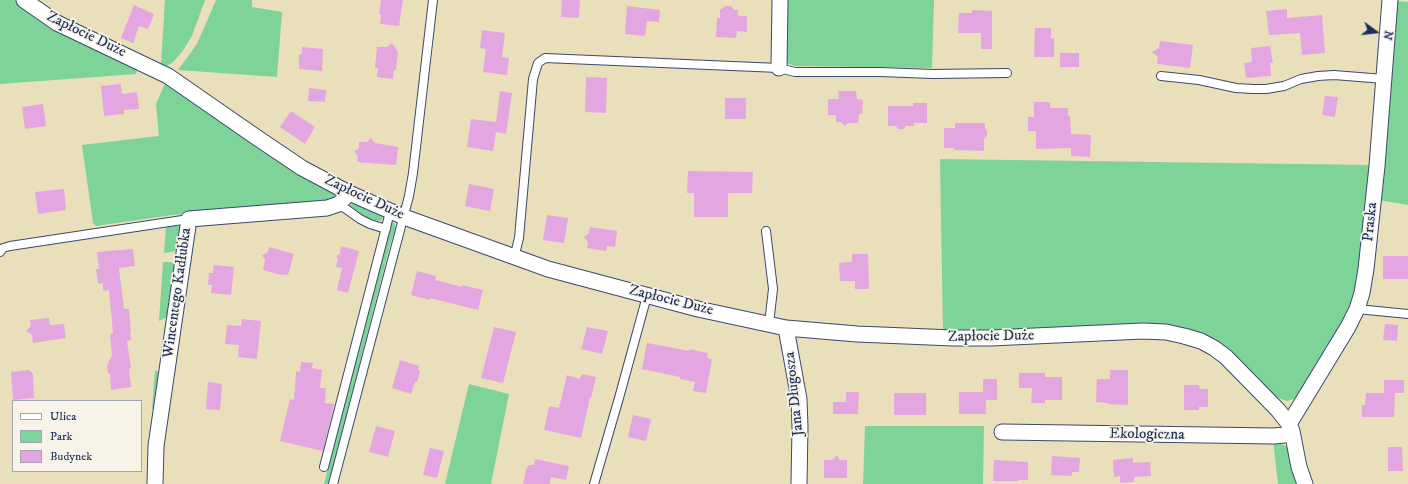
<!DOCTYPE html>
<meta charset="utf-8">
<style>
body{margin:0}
#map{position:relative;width:1408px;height:484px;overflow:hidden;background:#e9dfba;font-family:"IM FELL DW Pica",serif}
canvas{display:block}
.legend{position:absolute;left:12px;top:400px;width:130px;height:72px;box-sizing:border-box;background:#f7f3e8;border:1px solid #9fa5b1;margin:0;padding:5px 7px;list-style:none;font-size:12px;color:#1b2f5e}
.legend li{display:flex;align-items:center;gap:8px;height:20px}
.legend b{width:20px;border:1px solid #9fa5b1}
.north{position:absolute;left:1356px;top:12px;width:40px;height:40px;-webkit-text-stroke:3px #f7f3e8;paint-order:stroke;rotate:105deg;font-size:11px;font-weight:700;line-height:16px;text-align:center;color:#1b2f5e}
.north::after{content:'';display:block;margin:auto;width:14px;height:18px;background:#1b2f5e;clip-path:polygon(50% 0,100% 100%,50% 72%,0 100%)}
</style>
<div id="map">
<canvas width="1408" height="484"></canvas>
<ul class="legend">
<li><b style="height:5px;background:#fff"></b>Ulica</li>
<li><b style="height:11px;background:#7ed498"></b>Park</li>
<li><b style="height:11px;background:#e4a6e1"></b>Budynek</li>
</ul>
<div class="north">N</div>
</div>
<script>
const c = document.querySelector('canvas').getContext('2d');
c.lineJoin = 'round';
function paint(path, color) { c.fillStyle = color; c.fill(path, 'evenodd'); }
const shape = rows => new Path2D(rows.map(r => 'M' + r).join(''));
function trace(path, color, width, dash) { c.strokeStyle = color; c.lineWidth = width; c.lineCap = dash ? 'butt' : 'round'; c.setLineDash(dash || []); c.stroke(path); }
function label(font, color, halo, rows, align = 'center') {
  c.font = font + ' "IM FELL DW Pica",serif'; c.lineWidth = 3.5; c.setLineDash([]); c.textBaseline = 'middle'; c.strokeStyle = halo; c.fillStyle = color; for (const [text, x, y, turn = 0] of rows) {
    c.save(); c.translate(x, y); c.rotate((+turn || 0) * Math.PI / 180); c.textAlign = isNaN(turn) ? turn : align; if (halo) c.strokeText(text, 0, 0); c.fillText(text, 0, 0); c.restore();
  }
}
paint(shape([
 [0,0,16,0,39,17,138,65,136,74,0,84],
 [165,0,205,0,192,36,182,52,173,62,167,66,161,64],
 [216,0,252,0,252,7,282,12,277,77,178,70,197,44],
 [783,0,934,0,932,68,795,66,787,63,782,55],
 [1396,1,1408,2,1408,205,1378,200],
 [166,81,339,194,334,200,173,215,96,226,93,223,82,145,159,136,156,104],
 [940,159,1370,165,1361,269,1351,308,1301,395,1294,399,1287,401,1278,398,1265,387,1203,336,943,333],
 [358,203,383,216,382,220,379,221,364,218,347,206],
 [392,223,394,223,396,227,390,245,329,484,324,484,390,225],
 [175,225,179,226,182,230,182,245,177,251,164,253,166,226],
 [163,262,171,262,176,265,169,316,159,321],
 [155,370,160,373,156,407,152,409],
 [469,384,509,394,491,484,445,484],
 [865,426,984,426,983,484,863,484],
 [1273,440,1286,446,1292,457,1300,484,1278,484]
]), '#7ed498');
paint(shape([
 [381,0,403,0,399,26,380,24,381,15,379,14],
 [562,0,580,0,579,18,561,17],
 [134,5,154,14,148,29,139,26,133,43,121,38],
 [627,6,660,10,659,22,647,21,645,36,625,34],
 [725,6,731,6,734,10,738,10,738,16,747,16,747,32,737,31,736,38,716,37,717,18,720,18,720,10],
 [1287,9,1287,18,1322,15,1325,53,1302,55,1300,33,1269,35,1266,11],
 [972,10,992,11,992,49,981,49,981,33,958,33,959,13,972,13],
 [1035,28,1051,28,1051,38,1054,38,1054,57,1034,57],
 [482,30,505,33,502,57,509,58,507,75,483,72,486,49,480,48],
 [1160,41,1193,45,1190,68,1157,64,1158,57,1152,52,1159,48],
 [392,43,398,52,396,70,394,70,393,79,377,77,378,68,375,68,377,47,387,47],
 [1270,46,1273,63,1270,63,1271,76,1246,78,1244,63,1252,62,1251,48],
 [302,47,323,49,322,71,299,69,299,54,302,54],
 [1060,53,1079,53,1079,67,1060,67],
 [586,77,607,78,606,113,585,112],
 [121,84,122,94,137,92,139,109,124,110,124,114,104,116,101,86],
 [309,88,326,90,325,102,308,101],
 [500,91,512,93,506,134,496,132,493,151,467,147,471,119,496,122],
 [838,91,856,91,857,99,863,100,862,114,859,114,858,123,848,123,845,126,841,122,836,122,836,115,828,115,828,99,839,99],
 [1325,96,1338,97,1335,117,1322,115],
 [725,98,746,98,746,119,725,119],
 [1034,102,1050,102,1050,108,1068,108,1068,116,1070,116,1071,134,1091,135,1090,157,1071,156,1071,148,1036,149,1036,131,1028,131,1028,117,1034,117],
 [913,103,927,103,927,123,914,123,914,126,906,126,904,129,898,129,896,126,888,126,888,106,913,106],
 [43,104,46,126,25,129,22,107],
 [291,111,315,127,305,144,280,127],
 [955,123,985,123,985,128,987,131,987,136,984,139,984,151,954,150,955,148,944,148,944,128,955,128],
 [371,138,375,143,398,147,396,165,357,162,358,156,354,152,359,148,359,142,367,142],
 [688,171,753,172,752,193,728,193,728,217,694,217,694,193,687,193],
 [469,184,494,189,490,211,465,206],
 [64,189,66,210,38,214,35,192],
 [547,215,568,218,564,243,543,240],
 [590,227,617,231,615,247,607,246,606,251,587,248,588,242,584,237,589,233],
 [341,246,359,251,348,293,337,290,342,268,336,267,338,259,336,256,340,254],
 [269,247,294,254,288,275,281,274,281,275,263,270,265,260,262,255,268,252],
 [133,249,135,266,119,268,124,309,129,309,131,332,130,332,131,340,127,341,131,368,129,369,131,387,111,390,110,374,108,373,107,366,112,355,110,334,113,333,109,290,103,291,103,283,98,284,96,269,99,269,97,252],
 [852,254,868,254,869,289,855,289,855,281,840,281,839,263,852,262],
 [1383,256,1408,256,1408,279,1383,279],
 [214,265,234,267,231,295,211,293,212,285,208,285,209,273,213,273],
 [417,271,436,276,435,280,462,287,462,285,483,290,478,310,430,298,430,300,411,295],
 [49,318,50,325,64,324,66,338,33,343,32,335,26,331,31,326,30,320],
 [242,319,261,321,257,359,238,357,239,345,225,344,227,325,241,326],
 [1385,324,1398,325,1397,341,1383,340],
 [494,327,516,332,503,383,481,378],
 [587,327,608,331,602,354,581,349],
 [647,343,689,351,689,349,708,353,707,358,712,359,706,393,693,391,695,382,680,379,680,377,642,369],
 [400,360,419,366,418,370,420,371,417,382,415,382,411,394,392,388],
 [301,362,313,363,312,368,322,370,320,388,326,388,325,403,334,404,323,451,280,441,290,399,294,400,296,371,300,372],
 [29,370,33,374,34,398,13,400,11,372],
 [1110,370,1128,370,1128,405,1108,404,1108,403,1096,402,1097,379,1110,379],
 [1019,373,1045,373,1045,377,1062,377,1062,400,1045,400,1045,403,1031,403,1032,388,1019,388],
 [582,374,596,377,591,398,590,397,581,438,544,430,549,406,559,408,567,375,580,379],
 [983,379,997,379,997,400,986,400,986,414,959,414,959,392,983,392],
 [1384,380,1404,380,1404,393,1395,393,1394,417,1362,417,1362,405,1365,405,1366,393,1384,393],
 [208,382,222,384,220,410,206,409],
 [1184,385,1199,385,1200,389,1208,389,1208,407,1199,407,1199,410,1184,410],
 [846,392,859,392,858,414,833,414,833,402,846,402],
 [894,393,926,393,926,415,894,415],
 [633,415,651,419,646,441,628,437],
 [376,426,395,431,388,457,369,452],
 [1388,447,1402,447,1403,471,1388,471],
 [430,448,444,451,437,478,423,475],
 [837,455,840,460,847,460,847,478,824,478,824,460,832,460],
 [1052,456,1080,458,1079,472,1072,472,1072,476,1051,475],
 [1133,458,1133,463,1150,462,1151,476,1134,477,1134,482,1120,483,1120,476,1114,477,1113,460],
 [535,459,569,466,566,480,551,477,550,484,523,484,526,470,529,465,534,465],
 [994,460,1028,462,1028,480,1019,480,1018,481,993,481]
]), '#e4a6e1');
const lane = shape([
 [1161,76,1199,80,1236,88,1253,89,1266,89,1284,86,1301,79,1318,76,1334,75,1384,79],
 [339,204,360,219,370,224,386,229],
 [766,231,773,289,769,324],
 [0,252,3,248,10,246,189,219],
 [514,258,519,238,533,79,538,63,545,58,779,68,795,72,880,72,933,74,1007,73],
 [1357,309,1408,314],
 [324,467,390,212],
 [333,484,409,196,413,173,433,0],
 [594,484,619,398,647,296]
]);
const street = shape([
 [24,0,57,23,168,76,256,137,302,168,349,193,404,217,548,269,698,309,786,328,857,334,953,338,991,338,1143,331,1166,332,1184,336,1201,341,1214,348,1226,357,1278,410,1289,424,1292,431,1299,467,1305,484],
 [779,68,780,0],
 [786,328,799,399,800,427,799,484],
 [1289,424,1348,327,1357,309,1362,293,1366,269,1377,166,1390,0],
 [1002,432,1274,436,1284,435,1292,431],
 [155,484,156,446,189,219,327,208,339,204,349,193]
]);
trace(lane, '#3a496c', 10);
trace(street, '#3a496c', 17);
trace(lane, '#fff', 8);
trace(street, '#fff', 15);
label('15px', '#1b2f5e', '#f7f3e8', [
 ["Zapłocie Duże",86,35,26],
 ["Zapłocie Duże",364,198,25],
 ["Praska",1371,222,-84],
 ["Wincentego Kadłubka",178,293,-82],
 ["Zapłocie Duże",671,301,14],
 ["Zapłocie Duże",991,337,-1],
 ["Jana Długosza",795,394,-96],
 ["Ekologiczna",1147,435,1]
]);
</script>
